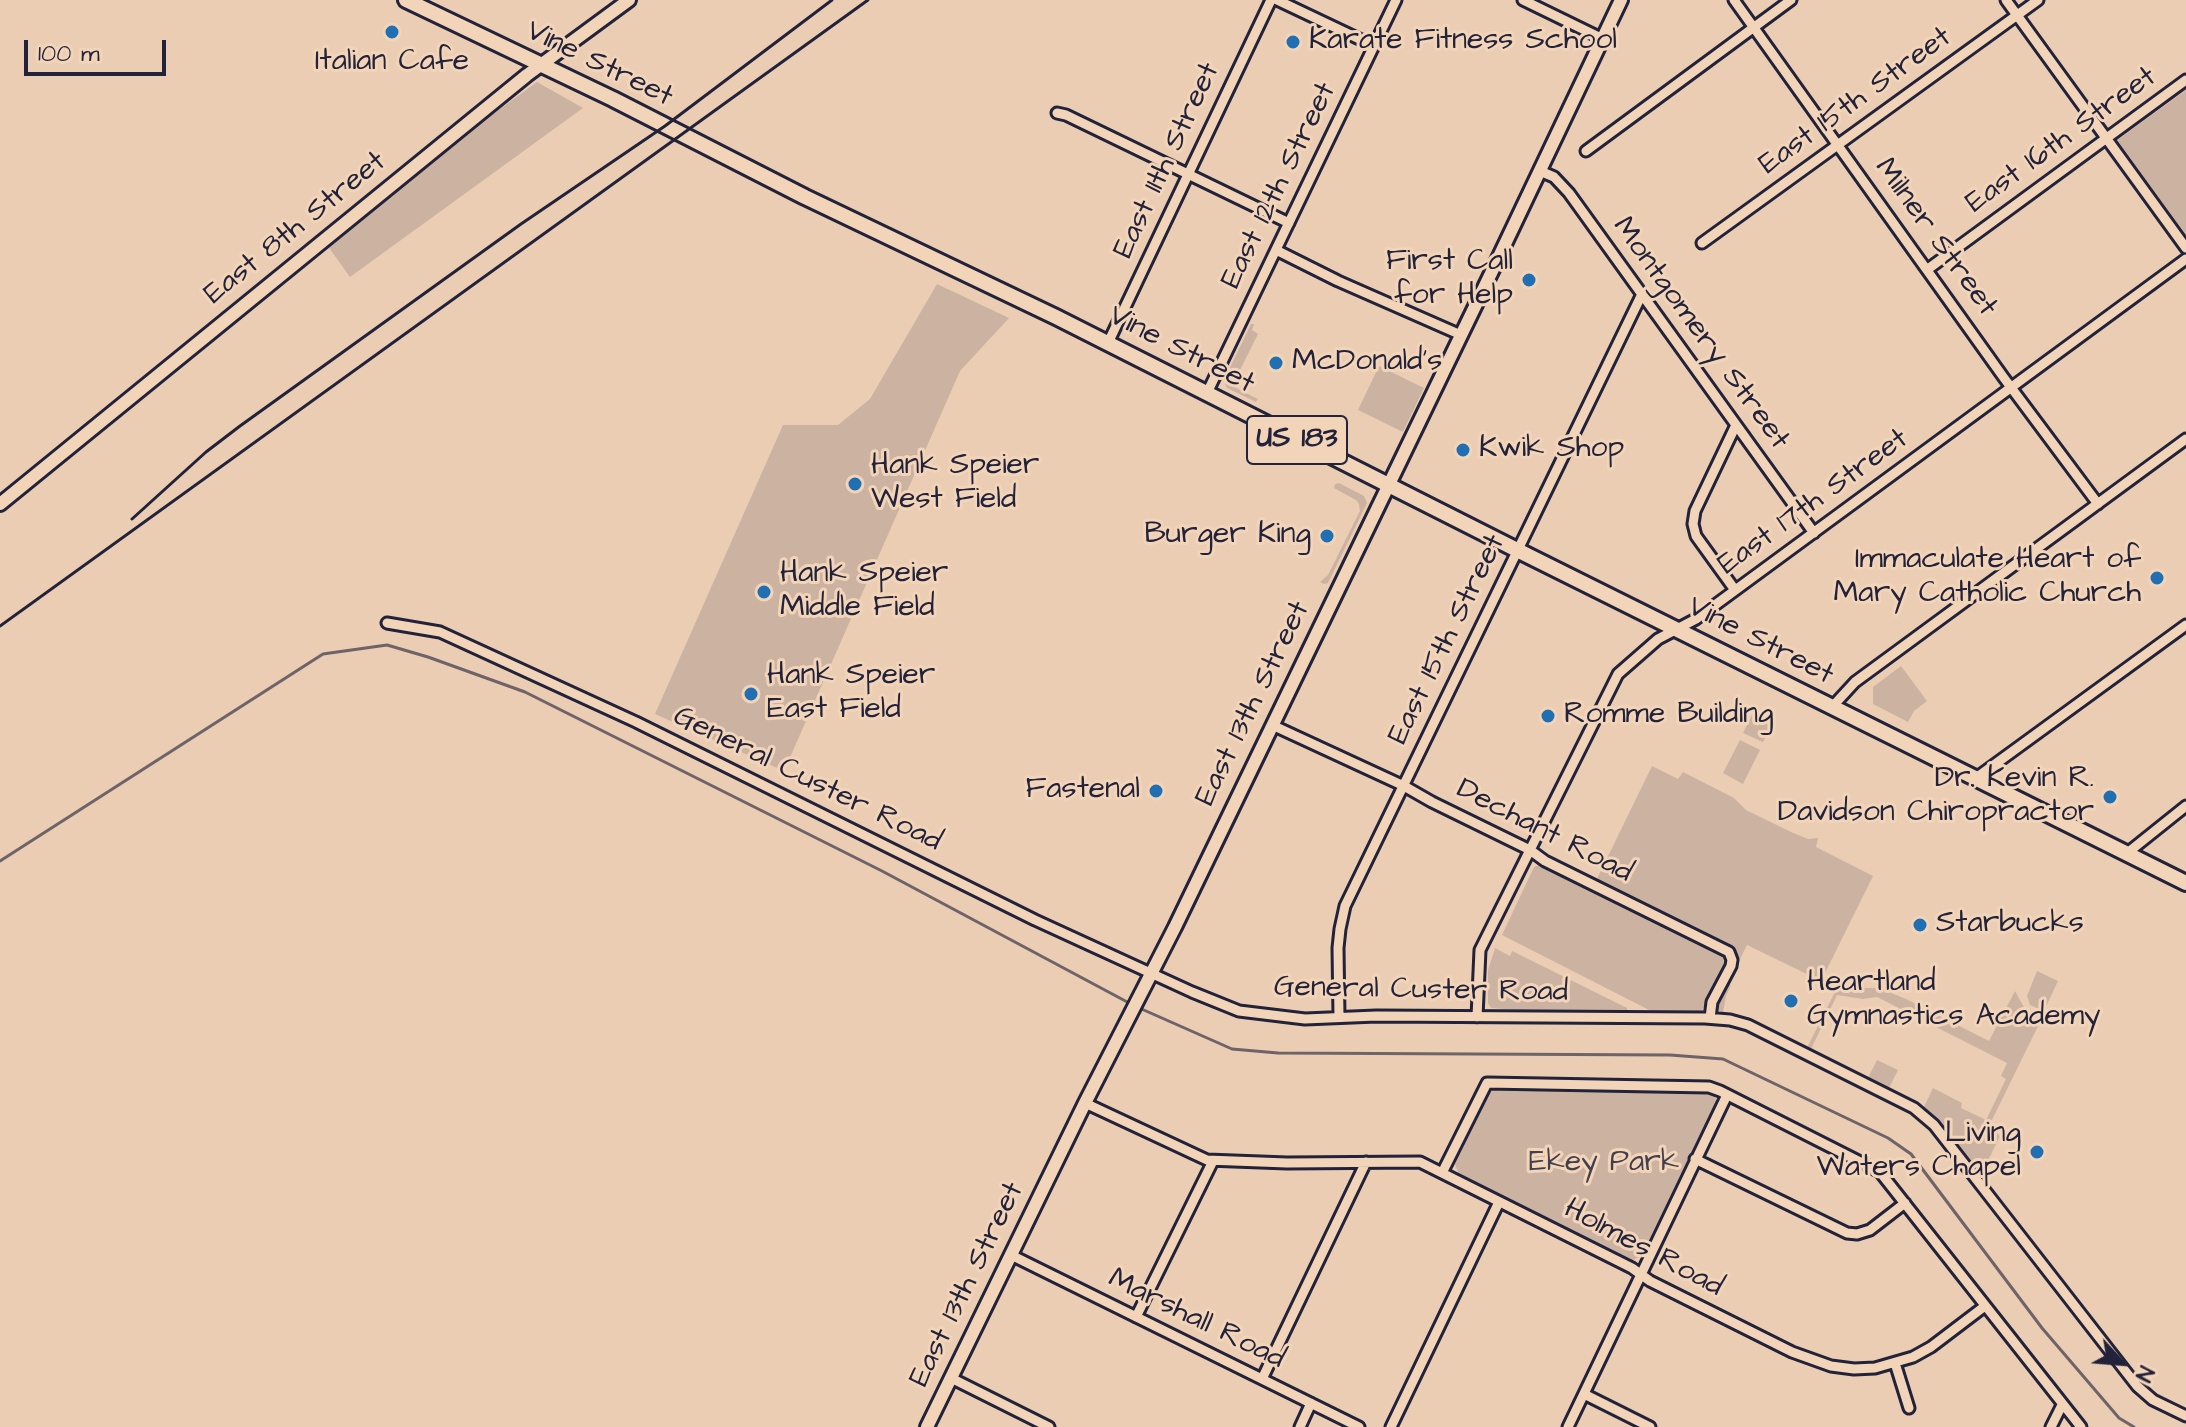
<!DOCTYPE html>
<style>
body{margin:0}
#map{position:relative;width:2186px;height:1427px;overflow:hidden;background:#eacdb3;font-family:"Architects Daughter",sans-serif}
canvas{display:block}
.north{position:absolute;left:2082px;top:1323px;width:80px;height:80px;-webkit-text-stroke:6px #f2d4b8;paint-order:stroke;rotate:116deg;font-size:22px;font-weight:700;line-height:32px;text-align:center;color:#22223b}
.north::after{content:'';display:block;margin:auto;width:28px;height:36px;background:#22223b;clip-path:polygon(50% 0,100% 100%,50% 72%,0 100%)}
.scale{position:absolute;left:24px;top:40px;width:142px;height:36px;box-sizing:border-box;border:4px solid #22223b;border-top:0;padding-left:10px;font-size:24px;line-height:28px;white-space:nowrap;color:#22223b;-webkit-text-stroke:6px #f2d4b8;paint-order:stroke}
</style>
<div id="map">
<canvas width="2186" height="1427"></canvas>
<div class="north">N</div>
<div class="scale">100 m</div>
</div>
<script>
const c = document.querySelector('canvas').getContext('2d');
c.lineJoin = 'round';
function paint(path, color) { c.fillStyle = color; c.fill(path, 'evenodd'); }
const shape = rows => new Path2D(rows.map(r => 'M' + r).join(''));
function trace(path, color, width, dash) { c.strokeStyle = color; c.lineWidth = width; c.lineCap = dash ? 'butt' : 'round'; c.setLineDash(dash || []); c.stroke(path); }
function label(font, color, halo, rows, align = 'center') {
  c.font = font + ' "Architects Daughter",sans-serif'; c.lineWidth = 6; c.setLineDash([]); c.textBaseline = 'middle'; c.strokeStyle = halo; c.fillStyle = color; for (const [text, x, y, turn = 0] of rows) {
    c.save(); c.translate(x, y); c.rotate((+turn || 0) * Math.PI / 180); c.textAlign = isNaN(turn) ? turn : align; if (halo) c.strokeText(text, 0, 0); c.fillText(text, 0, 0); c.restore();
  }
}
paint(shape([
 [537,82,583,108,350,277,322,238],
 [2186,90,2186,237,2116,141],
 [937,284,1009,318,960,371,784,771,655,714,783,425,838,425,870,399],
 [1251,324,1254,324,1252,330,1258,334,1237,376,1232,377,1230,381,1232,386,1258,399,1256,402,1227,388,1225,384,1225,378],
 [1379,366,1424,388,1403,432,1358,410],
 [1339,483,1364,496,1367,503,1328,583,1324,584,1320,582,1328,575,1360,511,1359,504,1356,500,1334,488,1335,484],
 [1901,666,1927,701,1914,711,1908,722,1873,704,1873,687],
 [1755,709,1775,719,1763,742,1743,733],
 [1740,740,1760,750,1743,784,1723,773],
 [1652,766,1678,779,1683,772,1734,798,1746,810,1791,832,1808,839,1818,838,1816,847,1873,876,1821,981,1747,945,1728,983,1731,985,1726,996,1723,1012,1717,1018,1710,1018,1731,955,1594,885],
 [1539,865,1727,958,1728,962,1701,1012,1657,1014,1502,935,1534,867],
 [1495,948,1510,956,1512,951,1627,1008,1627,1011,1623,1012,1546,1012,1491,1008,1488,1003,1488,970],
 [2037,971,2058,981,2044,1011,2030,1005,2027,996],
 [1837,988,1879,988,1906,999,1989,1041,2015,991,2025,1009,2041,1020,1989,1126,2000,1136,1980,1177,1971,1161,1939,1121,1924,1107,1933,1088,1962,1103,1961,1108,1986,1120,2006,1079,2001,1076,2007,1063,1877,997,1863,999,1837,995,1811,1049,1807,1048],
 [1877,1060,1898,1070,1888,1090,1867,1080],
 [1495,1088,1714,1093,1716,1101,1642,1255,1633,1260,1459,1175,1455,1164,1490,1093]
]), '#ccb3a1');
trace(shape([
 [0,861,323,654,387,645,428,657,525,692,882,871,1131,1004],
 [1137,1007,1232,1049,1278,1053,1670,1055,1723,1059,1888,1138,1911,1154,2042,1328,2119,1418,2134,1427]
]), '#6e6368', 3);
const street = shape([
 [1277,0,1374,46],
 [1523,0,1603,39],
 [1734,0,2004,378,2098,504],
 [2006,0,2186,248],
 [1057,113,1066,115,1289,223],
 [1586,151,1791,0],
 [1540,171,1554,177,1569,193,1814,533],
 [1702,243,2038,0],
 [1276,250,1338,281,1461,335],
 [1928,269,2186,80],
 [1108,343,1271,0],
 [1207,393,1396,0],
 [1735,590,1696,536,1693,524,1695,511,1736,425],
 [387,623,440,632,636,722,1035,920,1192,992,1239,1011,1305,1019,1376,1016,1705,1018,1730,1020,1748,1025,1914,1108,1934,1125,2137,1386,2153,1400,2186,1416],
 [1832,707,1855,682,2186,439],
 [1272,725,1404,786,1432,802,1530,850,1545,861,1729,952,1732,960,1731,966,1712,1002,1710,1018],
 [1976,778,2186,625],
 [2126,854,2186,806],
 [1339,1017,1338,948,1340,929,1345,906,1642,294],
 [1477,1017,1480,950,1618,674,1658,639,1696,619,2186,259],
 [1085,1103,1207,1160,1287,1163,1420,1162,1632,1268,1650,1281,1792,1352,1831,1366,1854,1369,1875,1368,1913,1357,1931,1347,1985,1306],
 [1695,1159,1847,1233,1857,1234,1870,1230,1905,1203],
 [1442,1173,1487,1083,1709,1087,1720,1091,1880,1172,2081,1427],
 [1011,1255,1359,1427],
 [1136,1317,1213,1161],
 [1895,1363,1909,1408],
 [951,1378,1049,1427],
 [1262,1379,1366,1162],
 [1584,1394,1650,1427],
 [1300,1427,1311,1403],
 [1391,1427,1499,1202],
 [1568,1427,1727,1095],
 [2051,1427,2062,1405]
]);
const secondary = shape([
 [0,504,527,75,629,0],
 [927,1427,1085,1103,1175,927,1496,263,1621,0]
]);
const primary = shape([
 [406,0,613,99,805,197,1056,317,1527,555,2186,883]
]);
trace(street, '#22223b', 15);
trace(secondary, '#22223b', 18);
trace(primary, '#22223b', 20);
trace(street, '#f2d4b8', 9);
trace(secondary, '#f2d4b8', 12);
trace(primary, '#f2d4b8', 14);
trace(shape([
 [132,519,206,452,240,426,521,224,665,126,832,0],
 [0,626,868,0]
]), '#22223b', 3);
for (const [x, y, r, color] of [
 [392,32,8,"#1f6fb2"],
 [1293,42,8,"#1f6fb2"],
 [1529,280,8,"#1f6fb2"],
 [1276,363,8,"#1f6fb2"],
 [1463,450,8,"#1f6fb2"],
 [855,484,8,"#1f6fb2"],
 [1327,536,8,"#1f6fb2"],
 [2157,578,8,"#1f6fb2"],
 [764,592,8,"#1f6fb2"],
 [751,694,8,"#1f6fb2"],
 [1548,716,8,"#1f6fb2"],
 [1156,791,8,"#1f6fb2"],
 [2110,797,8,"#1f6fb2"],
 [1920,925,8,"#1f6fb2"],
 [1791,1001,8,"#1f6fb2"],
 [2037,1152,8,"#1f6fb2"]
]) { const dot = new Path2D(); dot.arc(x, y, r, 0, 2 * Math.PI); c.fillStyle = color; c.fill(dot); trace(dot, '#f2d4b8', 3); }
for (const [x, y, w] of [
 [1297,440,100]
]) { const box = new Path2D(); box.roundRect(x - w / 2, y - 24, w, 48, 6); c.fillStyle = '#f2d4b8'; c.fill(box); trace(box, '#22223b', 2); }
label('bold 28px', '#22223b', null, [
 ["US 183",1297,440]
]);
label('30px', '#22223b', '#f2d4b8', [
 ["Karate Fitness School",1309,42],
 ["Italian Cafe",392,63,"center"],
 ["First Call",1513,263,"right"],
 ["for Help",1513,297,"right"],
 ["McDonald's",1292,363],
 ["Kwik Shop",1479,450],
 ["Hank Speier",871,467],
 ["West Field",871,501],
 ["Burger King",1311,536,"right"],
 ["Immaculate Heart of",2141,561,"right"],
 ["Mary Catholic Church",2141,595,"right"],
 ["Hank Speier",780,575],
 ["Middle Field",780,609],
 ["Hank Speier",767,677],
 ["East Field",767,711],
 ["Romme Building",1564,716],
 ["Dr. Kevin R.",2094,780,"right"],
 ["Davidson Chiropractor",2094,814,"right"],
 ["Fastenal",1140,791,"right"],
 ["Starbucks",1936,925],
 ["Heartland",1807,984],
 ["Gymnastics Academy",1807,1018],
 ["Living",2021,1135,"right"],
 ["Waters Chapel",2021,1169,"right"]
], 'left');
label('30px', '#22223b', '#f2d4b8', [
 ["Vine Street",599,65,26],
 ["East 15th Street",1856,102,-36],
 ["East 16th Street",2062,141,-36],
 ["East 11th Street",1168,161,-65],
 ["East 12th Street",1280,186,-64],
 ["East 8th Street",296,229,-39],
 ["Milner Street",1935,238,54],
 ["Montgomery Street",1700,334,54],
 ["Vine Street",1181,351,27],
 ["East 17th Street",1814,503,-36],
 ["East 15th Street",1448,640,-64],
 ["Vine Street",1760,642,27],
 ["East 13th Street",1254,704,-64],
 ["General Custer Road",807,780,26],
 ["Dechant Road",1544,832,27],
 ["General Custer Road",1421,991,1],
 ["Holmes Road",1643,1249,28],
 ["East 13th Street",968,1285,-64],
 ["Marshall Road",1196,1320,26]
]);
label('30px', '#443f4f', '#f2d4b8', [
 ["Ekey Park",1604,1164]
]);
</script>
